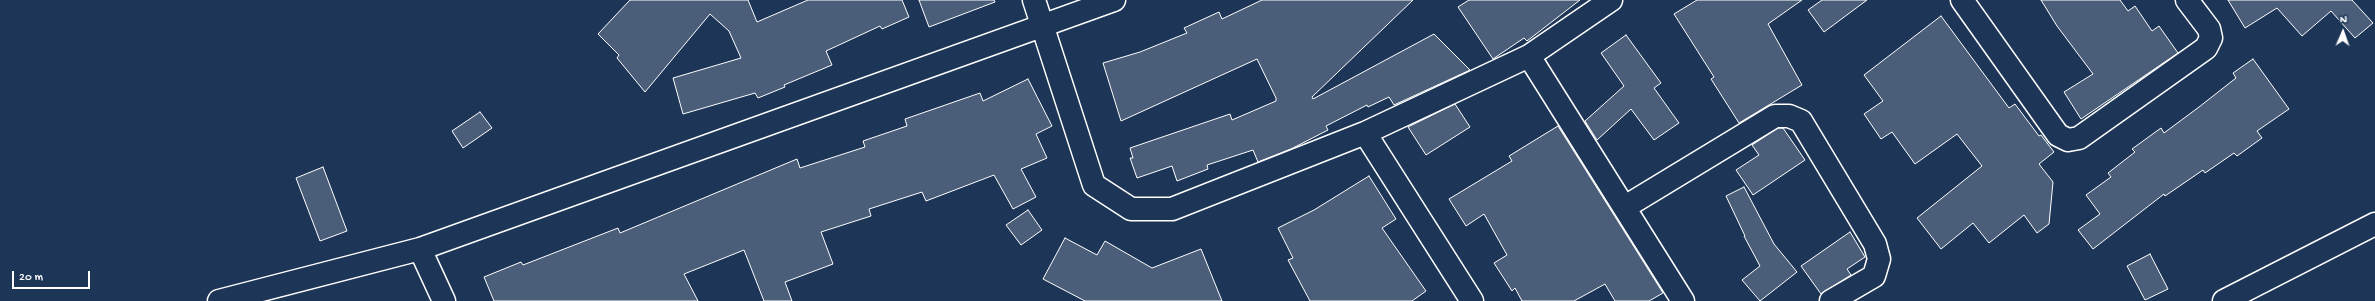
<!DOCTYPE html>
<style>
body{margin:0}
#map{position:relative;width:2375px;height:301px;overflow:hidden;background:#1d3557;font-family:"Gochi Hand",sans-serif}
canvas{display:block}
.north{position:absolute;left:2323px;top:12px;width:40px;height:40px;-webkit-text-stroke:3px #1d3557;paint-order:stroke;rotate:2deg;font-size:11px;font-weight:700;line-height:16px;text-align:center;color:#fff}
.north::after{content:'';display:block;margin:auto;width:14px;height:18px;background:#fff;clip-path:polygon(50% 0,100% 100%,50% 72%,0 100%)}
.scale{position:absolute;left:12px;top:271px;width:78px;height:18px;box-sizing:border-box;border:2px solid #fff;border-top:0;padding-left:5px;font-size:12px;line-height:14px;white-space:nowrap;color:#fff;-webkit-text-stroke:3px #1d3557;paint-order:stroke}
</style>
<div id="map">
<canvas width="2375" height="301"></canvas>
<div class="north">N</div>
<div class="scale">20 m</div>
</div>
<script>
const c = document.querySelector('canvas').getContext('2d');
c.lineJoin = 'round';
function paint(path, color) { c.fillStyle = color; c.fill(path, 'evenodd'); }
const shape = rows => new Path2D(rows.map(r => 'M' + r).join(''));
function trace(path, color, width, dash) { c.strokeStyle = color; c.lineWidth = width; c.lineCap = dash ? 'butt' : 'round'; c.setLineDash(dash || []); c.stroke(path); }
const building = shape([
 [630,0,748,0,757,22,808,0,902,0,909,17,882,29,880,26,826,51,832,65,784,85,785,87,758,98,755,93,683,114,673,78,741,58,729,31,710,14,645,92,617,58,619,55,598,34,630,0],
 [919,0,994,0,995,2,929,27,919,0],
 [1262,0,1413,0,1312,97,1313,99,1434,34,1470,70,1394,105,1389,97,1368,107,1367,105,1326,126,1328,130,1291,149,1258,162,1253,150,1207,165,1208,169,1177,181,1172,166,1137,178,1130,158,1133,158,1130,148,1230,114,1232,120,1276,101,1276,98,1257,59,1121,121,1103,63,1140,52,1187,33,1184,28,1219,12,1222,19,1262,0],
 [1469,0,1580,0,1527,41,1524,38,1493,59,1458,7,1469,0],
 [1697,0,1802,0,1768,24,1802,85,1739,123,1711,79,1714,77,1674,14,1697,0],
 [1822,0,1867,0,1824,32,1808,10,1822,0],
 [2041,0,2120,0,2128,11,2135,6,2152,31,2159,26,2178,53,2081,119,2064,92,2093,74,2057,26,2041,0],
 [2228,0,2352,0,2373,23,2355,38,2331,11,2302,36,2277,8,2245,28,2228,0],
 [1941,16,2009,108,2015,104,2039,136,2041,135,2054,152,2039,164,2053,182,2049,224,2037,233,2024,215,1989,243,1973,223,1941,249,1917,218,1982,166,1957,134,1915,164,1892,132,1881,139,1864,114,1883,101,1864,75,1941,16],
 [1626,35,1661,83,1654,88,1679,123,1654,140,1631,109,1597,140,1585,121,1624,86,1601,53,1626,35],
 [2253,59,2289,109,2257,131,2262,138,2237,156,2234,153,2205,173,2203,170,2165,196,2164,194,2093,249,2078,230,2100,214,2086,195,2111,177,2108,173,2135,152,2132,149,2161,128,2164,133,2199,107,2236,78,2233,73,2253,59],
 [1028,79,1052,126,1036,134,1047,158,1021,169,1036,197,1013,209,994,175,926,201,922,192,869,209,871,216,821,232,833,264,785,282,792,301,764,301,744,250,684,274,698,301,494,301,484,277,521,262,523,265,618,228,620,233,797,159,800,168,865,147,863,141,907,126,905,119,980,93,983,101,1028,79],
 [1455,104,1470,127,1426,155,1408,127,1455,104],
 [480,112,492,128,463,148,452,131,480,112],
 [1558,126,1663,293,1649,301,1615,301,1605,284,1574,301,1522,301,1515,288,1512,291,1494,263,1507,255,1484,214,1466,226,1449,199,1512,161,1509,156,1558,126],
 [1778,128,1783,128,1805,160,1753,195,1736,170,1759,155,1752,145,1778,128],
 [323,167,347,231,320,241,296,178,323,167],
 [1369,176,1396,219,1382,228,1426,291,1412,301,1310,301,1288,260,1293,258,1278,228,1314,210,1369,176],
 [1744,187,1774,244,1797,272,1760,301,1742,280,1760,266,1744,236,1745,236,1726,196,1744,187],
 [1028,210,1042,230,1021,245,1006,225,1028,210],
 [1850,232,1865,257,1847,269,1851,275,1821,294,1801,266,1850,232],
 [1065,238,1097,255,1105,241,1152,268,1201,249,1222,301,1085,301,1043,279,1065,238],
 [2150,254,2168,289,2145,300,2127,266,2150,254]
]);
paint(building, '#4a5d79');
trace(building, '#fff', 1);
const minor = shape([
 [1034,0,1094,185,1131,209,1172,209,1365,133,1529,56,1611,0],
 [1962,0,2058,135,2068,140,2079,138,2206,48,2211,38,2209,29,2187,0],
 [1529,56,1683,301],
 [1365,133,1472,301],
 [1625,207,1775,116,1789,116,1801,121,1875,244,1879,259,1874,276,1831,301],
 [420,249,444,301],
 [219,301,420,249,1114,0],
 [2224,301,2375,224]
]);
trace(minor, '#fff', 25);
trace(minor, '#1d3557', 22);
</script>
